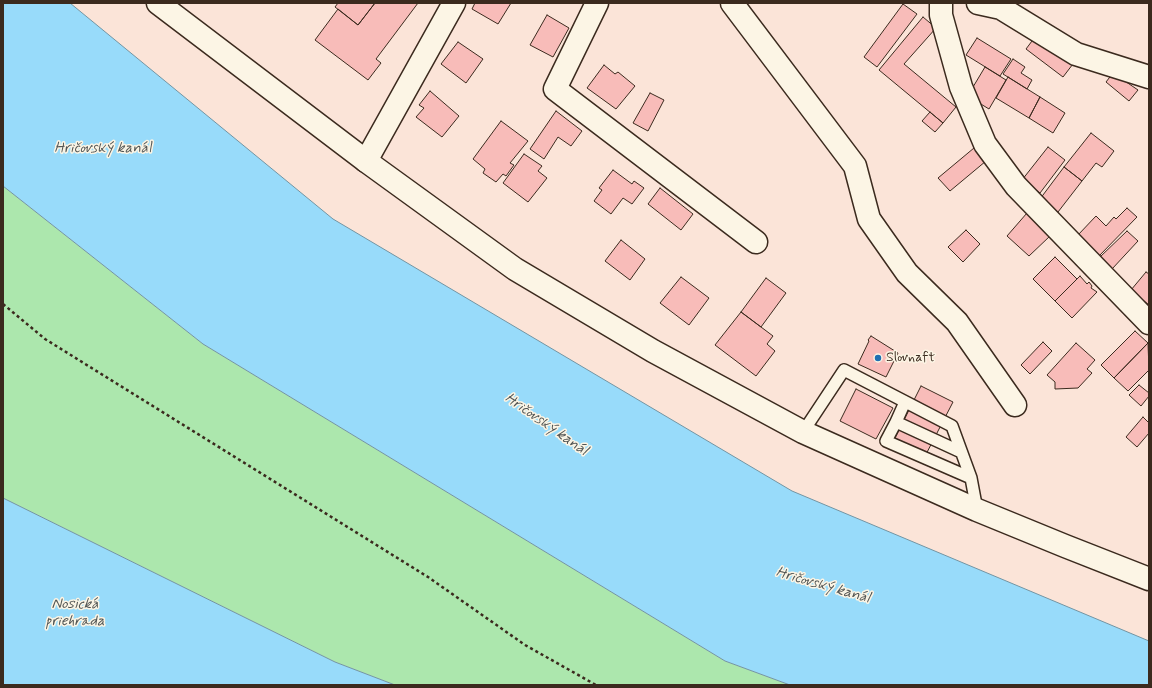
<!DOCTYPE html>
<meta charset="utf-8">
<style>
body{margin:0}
#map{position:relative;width:1152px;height:688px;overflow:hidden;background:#fbe4d8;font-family:Mynerve,sans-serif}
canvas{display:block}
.frame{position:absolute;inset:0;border:4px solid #3b2a1e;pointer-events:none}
</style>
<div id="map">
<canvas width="1152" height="688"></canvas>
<div class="frame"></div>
</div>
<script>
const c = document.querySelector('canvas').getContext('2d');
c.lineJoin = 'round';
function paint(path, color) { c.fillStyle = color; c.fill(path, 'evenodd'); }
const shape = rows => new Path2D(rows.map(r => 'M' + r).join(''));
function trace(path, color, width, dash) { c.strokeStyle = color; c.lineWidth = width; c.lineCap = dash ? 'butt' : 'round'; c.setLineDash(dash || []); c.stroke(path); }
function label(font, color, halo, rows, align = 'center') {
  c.font = font + ' Mynerve,sans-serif'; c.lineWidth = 3; c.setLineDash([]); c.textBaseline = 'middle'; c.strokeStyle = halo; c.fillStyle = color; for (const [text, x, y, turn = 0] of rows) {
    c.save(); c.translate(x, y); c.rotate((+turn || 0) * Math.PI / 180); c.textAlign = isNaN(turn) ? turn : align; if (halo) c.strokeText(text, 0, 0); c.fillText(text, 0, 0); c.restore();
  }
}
paint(shape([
 [3,186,203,344,725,661,790,685,395,685,335,662,3,498]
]), '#ace7ad');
const water = shape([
 [3,3,70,3,333,219,792,491,1149,641,1149,685,790,685,725,661,203,344,3,186,3,3],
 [3,498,335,662,395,685,3,685,3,498]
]);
paint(water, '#98dbfa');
trace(water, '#7394a2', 1);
const building = shape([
 [338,3,375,3,358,25,335,7,338,3],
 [375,3,418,3,376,59,381,63,368,80,315,40,338,9,358,25,375,3],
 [475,3,511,3,498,24,472,9,475,3],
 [903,4,917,14,877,67,864,57,903,4],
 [547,15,569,28,553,57,530,45,547,15],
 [923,17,936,28,904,64,956,107,943,123,879,70,923,17],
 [1038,33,1076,60,1063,77,1026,49,1038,33],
 [977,38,1011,59,1000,76,966,55,977,38],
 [458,42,483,59,466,83,441,64,458,42],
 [1013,59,1025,67,1021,73,1032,80,1027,89,1003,74,1013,59],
 [604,65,615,74,618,72,635,86,616,109,587,88,604,65],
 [985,67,1006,80,989,109,971,98,970,92,985,67],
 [1113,73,1138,90,1129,101,1106,82,1113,73],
 [1008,77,1040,97,1029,118,996,98,1008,77],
 [430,91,459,116,442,137,416,117,424,108,419,105,430,91],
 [650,93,664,100,648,131,633,123,650,93],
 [1040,97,1065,113,1053,133,1029,118,1040,97],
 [556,111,582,131,571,146,558,137,544,159,530,149,556,111],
 [930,112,943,123,935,132,922,121,930,112],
 [501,121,528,141,510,163,514,165,506,176,503,174,496,182,483,173,485,169,473,159,501,121],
 [1091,133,1114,151,1102,167,1096,163,1082,181,1064,167,1091,133],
 [1048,147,1065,160,1040,193,1022,180,1048,147],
 [974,148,986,161,950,191,938,178,974,148],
 [524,154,542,166,538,171,547,178,528,202,503,183,524,154],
 [1064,167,1082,181,1058,212,1040,199,1064,167],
 [613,170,632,184,634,181,644,188,632,204,623,198,611,214,594,201,602,190,599,188,613,170],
 [660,188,693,214,681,230,648,204,660,188],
 [1127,208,1137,217,1099,256,1078,235,1096,216,1106,226,1114,217,1116,219,1127,208],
 [1027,213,1050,236,1029,256,1007,236,1027,213],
 [966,230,980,244,963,262,948,247,966,230],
 [1127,231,1138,241,1112,269,1100,257,1127,231],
 [621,240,645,259,630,280,605,261,621,240],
 [1055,257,1077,279,1055,301,1033,279,1055,257],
 [1146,272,1149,274,1149,305,1131,290,1146,272],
 [1080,276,1087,284,1089,282,1092,286,1091,288,1097,292,1072,318,1055,301,1080,276],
 [681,277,709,298,689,325,660,303,681,277],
 [766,278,786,293,761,327,741,312,766,278],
 [741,312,773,336,767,344,775,351,756,376,715,345,741,312],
 [1135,331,1148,343,1114,378,1101,365,1135,331],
 [871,336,898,353,886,377,858,364,869,341,868,340,871,336],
 [1043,342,1052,351,1030,374,1021,365,1043,342],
 [1076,343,1095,360,1087,369,1092,373,1078,388,1055,389,1055,382,1047,375,1076,343],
 [1148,343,1149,370,1128,391,1114,378,1148,343],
 [1139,385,1149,393,1149,396,1141,406,1129,395,1139,385],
 [921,386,953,402,922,462,891,446,921,386],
 [856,389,893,408,876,439,840,421,856,389],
 [1143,417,1149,423,1149,433,1137,447,1126,437,1143,417]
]);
paint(building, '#f8bcb9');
trace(building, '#3b2a1e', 1);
const lane = shape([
 [905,402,896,422,961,452],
 [896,422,886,441,971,478],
 [803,432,844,370,952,426,971,478,977,510]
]);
const street = shape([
 [597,3,555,89,756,242],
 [732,3,855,166,869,219,907,273,957,322,1015,405],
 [941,3,941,15,961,87,985,144,1016,186,1149,323],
 [978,3,1001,8,1076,54,1149,77],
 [366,161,454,3]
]);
const secondary = shape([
 [158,3,366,161,515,269,653,351,803,432,977,510,1065,546,1149,579]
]);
trace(lane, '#3b2a1e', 14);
trace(street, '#3b2a1e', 25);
trace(secondary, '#3b2a1e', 25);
trace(shape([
 [3,304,45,339,428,577,525,645,596,685]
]), '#3b2a1e', 2.5, [3, 3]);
trace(lane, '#fcf5e5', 11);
trace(street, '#fcf5e5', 22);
trace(secondary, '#fcf5e5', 22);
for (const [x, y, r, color] of [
 [878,358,4,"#1f6fb2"]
]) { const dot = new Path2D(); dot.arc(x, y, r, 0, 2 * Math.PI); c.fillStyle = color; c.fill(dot); trace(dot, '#fcf5e5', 1.5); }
label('14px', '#3b2a1e', '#fcf5e5', [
 ["Slovnaft",886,358]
], 'left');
label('italic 15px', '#525655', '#fcf5e5', [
 ["Hričovský kanál",103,149],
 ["Hričovský kanál",546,425,35],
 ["Hričovský kanál",823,586,16],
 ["Nosická",75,605],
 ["priehrada",75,622]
]);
</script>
